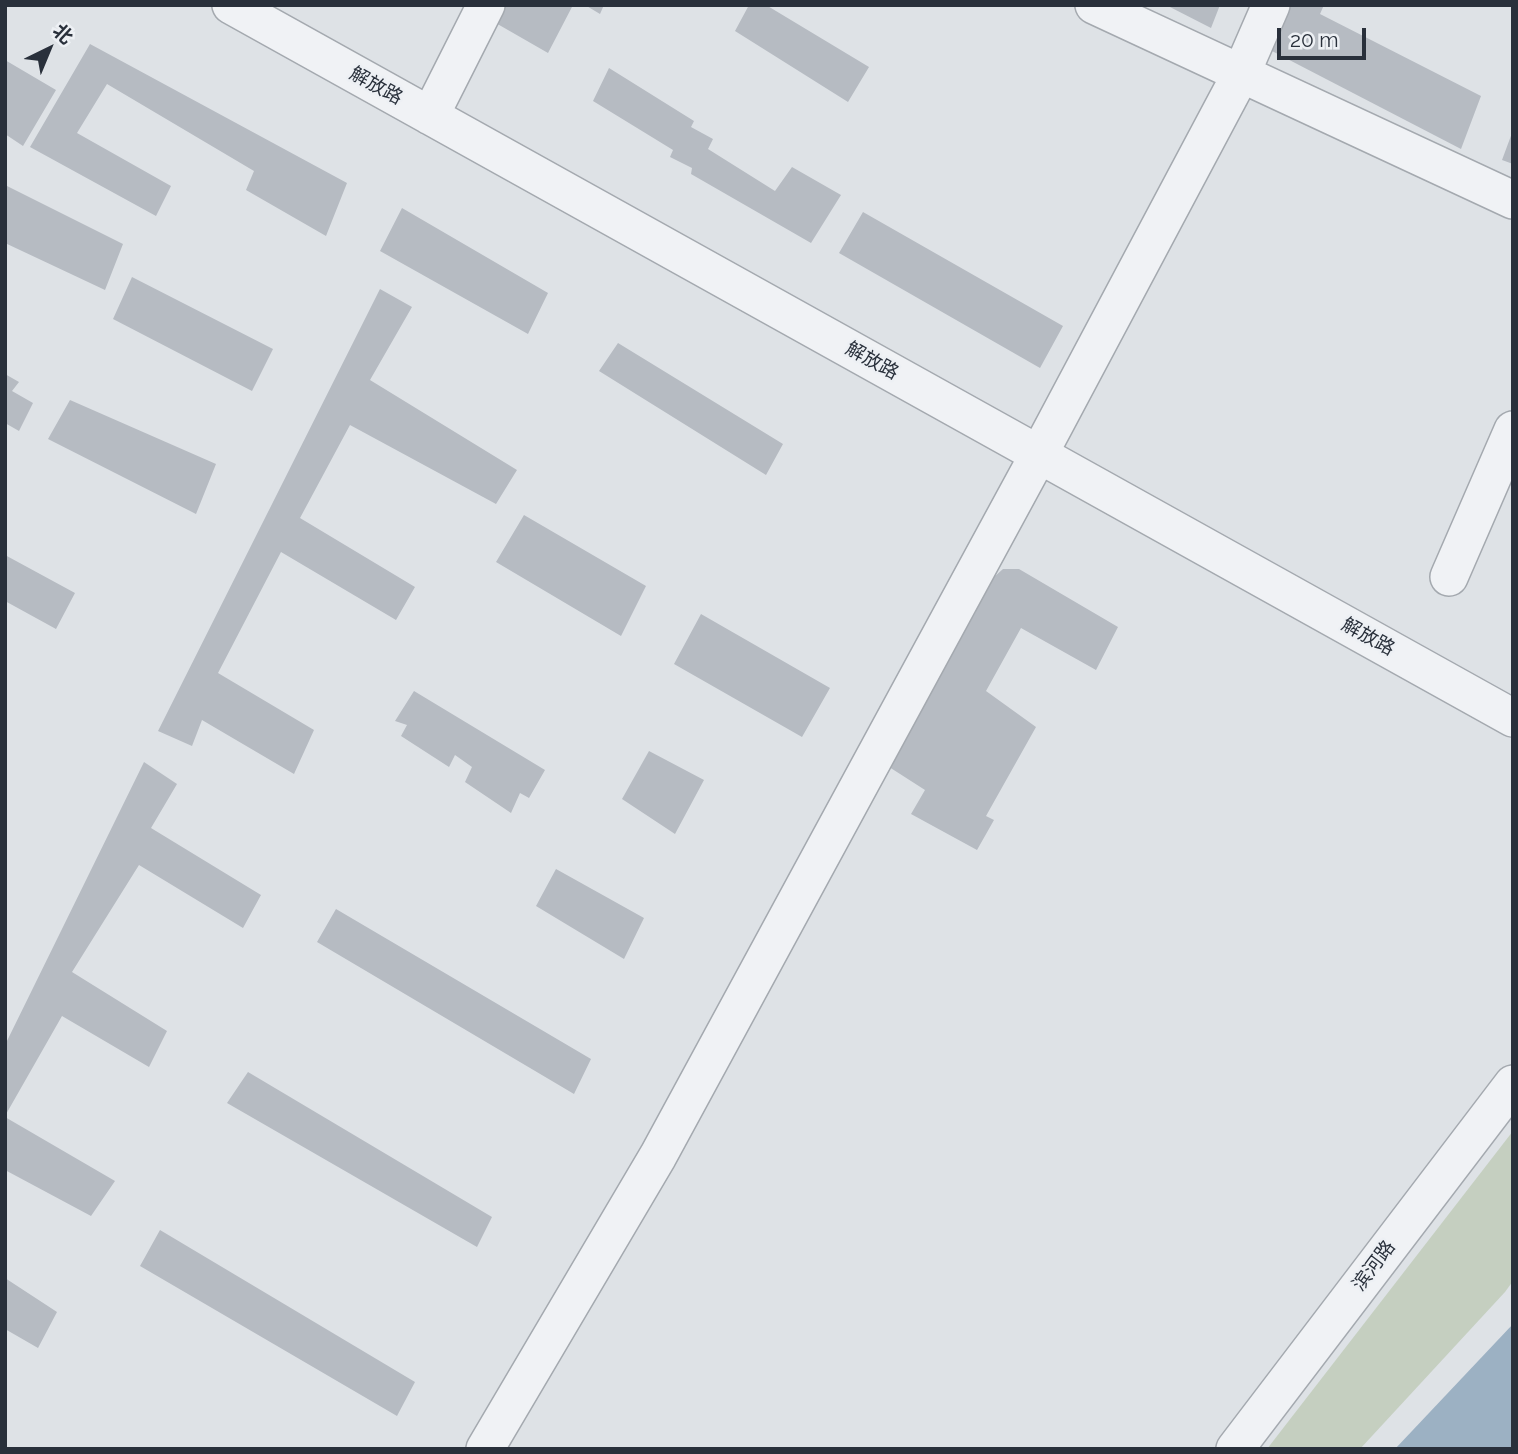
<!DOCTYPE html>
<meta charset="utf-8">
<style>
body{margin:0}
#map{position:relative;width:1518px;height:1454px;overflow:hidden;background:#dee2e6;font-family:Raleway,"Noto Sans SC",sans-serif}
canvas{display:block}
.frame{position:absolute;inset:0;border:7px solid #29303b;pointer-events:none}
.north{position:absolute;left:14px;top:14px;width:70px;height:70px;-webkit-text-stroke:5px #edf0f4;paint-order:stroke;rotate:43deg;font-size:19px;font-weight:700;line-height:28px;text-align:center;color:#29303b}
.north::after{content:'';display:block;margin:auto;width:24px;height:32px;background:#29303b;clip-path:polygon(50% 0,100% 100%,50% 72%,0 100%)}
.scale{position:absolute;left:1277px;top:28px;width:89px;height:32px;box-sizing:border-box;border:4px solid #29303b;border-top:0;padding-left:9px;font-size:21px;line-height:24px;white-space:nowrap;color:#29303b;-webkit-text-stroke:5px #edf0f4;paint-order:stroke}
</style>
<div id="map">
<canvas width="1518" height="1454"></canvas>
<div class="frame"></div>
<div class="north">北</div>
<div class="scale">20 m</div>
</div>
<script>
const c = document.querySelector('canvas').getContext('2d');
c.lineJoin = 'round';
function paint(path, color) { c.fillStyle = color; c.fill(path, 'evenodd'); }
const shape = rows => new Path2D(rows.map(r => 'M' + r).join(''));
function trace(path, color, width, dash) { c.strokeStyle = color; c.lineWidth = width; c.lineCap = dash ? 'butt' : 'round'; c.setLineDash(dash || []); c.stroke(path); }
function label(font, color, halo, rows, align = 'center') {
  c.font = font + ' Raleway,"Noto Sans SC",sans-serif'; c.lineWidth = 5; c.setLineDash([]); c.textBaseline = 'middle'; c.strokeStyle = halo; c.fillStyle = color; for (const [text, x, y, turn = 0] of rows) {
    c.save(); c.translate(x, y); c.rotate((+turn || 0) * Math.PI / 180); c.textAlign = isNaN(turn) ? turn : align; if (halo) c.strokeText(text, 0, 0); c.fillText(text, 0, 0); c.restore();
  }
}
paint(shape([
 [1513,1131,1513,1281,1505,1292,1360,1449,1267,1449]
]), '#c5cfc0');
paint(shape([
 [1513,1324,1513,1449,1395,1449]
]), '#9cb1c3');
paint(shape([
 [502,5,573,5,548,53,494,22],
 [585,5,604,5,600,14],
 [749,5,766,5,869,67,848,102,735,31],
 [1166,5,1220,5,1211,28],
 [1259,5,1324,5,1320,14,1481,96,1461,149,1245,37],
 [90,44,347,183,326,236,246,190,254,171,107,84,77,133,171,186,156,216,30,147],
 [5,60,56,90,23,146,5,134],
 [609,68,694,121,691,127,713,139,708,149,775,191,792,167,841,195,811,243,691,174,692,168,670,157,673,150,593,101],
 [1512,133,1513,133,1513,164,1502,160],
 [5,185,123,244,105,290,5,243],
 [402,208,548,293,528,334,380,251],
 [863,212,1063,326,1040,368,839,253],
 [132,277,273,349,252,391,113,319],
 [380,289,412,307,370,380,517,470,496,504,350,425,300,518,415,587,396,620,281,552,218,673,314,730,294,774,202,720,192,746,158,731],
 [618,343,783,444,766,475,599,371],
 [5,374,19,382,12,391,33,403,19,431,5,423],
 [70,400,216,464,196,514,48,439],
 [524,515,646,586,621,636,496,562],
 [5,555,75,593,56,629,5,601],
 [1003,569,1019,569,1118,627,1096,670,1021,628,986,691,1036,727,986,816,994,820,977,850,911,814,925,790,886,765,975,613,985,585],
 [701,614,830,688,802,737,674,664],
 [414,691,545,770,529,798,520,793,511,813,465,782,472,767,455,755,449,767,401,736,407,725,395,721],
 [649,751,704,780,675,834,622,799],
 [144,762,177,784,151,828,261,895,243,928,139,865,72,972,167,1031,149,1067,62,1016,5,1116,5,1045],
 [556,869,644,918,624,959,536,906],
 [336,909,591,1059,574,1094,317,942],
 [248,1072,492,1217,477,1247,227,1103],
 [5,1117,115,1181,91,1216,5,1170],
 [160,1230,415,1382,397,1416,140,1266],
 [5,1278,57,1312,38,1348,5,1329]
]), '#b6bbc2');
const minor = shape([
 [231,5,1513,718],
 [1094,5,1513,200],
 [430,116,486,5],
 [1449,577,1513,430],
 [485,1449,658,1156,1039,454,1241,74,1271,5],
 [1235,1449,1513,1084]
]);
trace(minor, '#a4a9af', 40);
trace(minor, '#f0f2f5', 37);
label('19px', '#29303b', '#edf0f4', [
 ["解放路",376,86,29],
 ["解放路",872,361,29],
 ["解放路",1368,637,29],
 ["滨河路",1374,1266,-53]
]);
</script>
